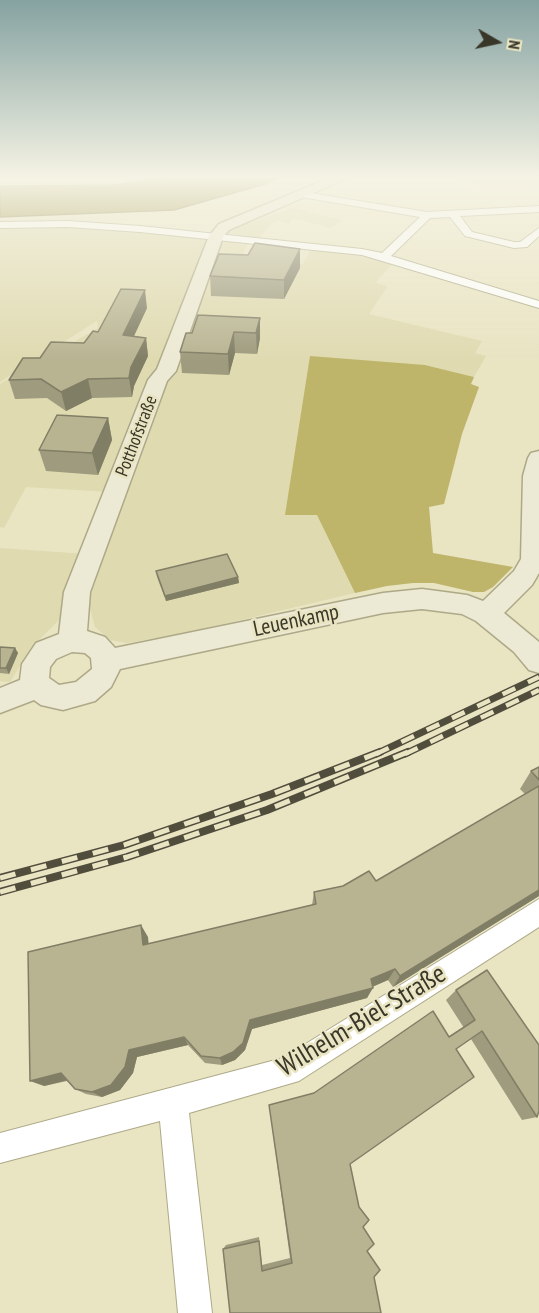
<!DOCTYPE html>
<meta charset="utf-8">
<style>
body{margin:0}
#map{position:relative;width:539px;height:1313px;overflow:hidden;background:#e9e4c2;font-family:"PT Sans Narrow",sans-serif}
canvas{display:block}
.north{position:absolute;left:467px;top:12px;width:60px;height:60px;-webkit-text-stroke:4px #e9e4c2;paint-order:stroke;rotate:99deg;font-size:16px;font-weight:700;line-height:24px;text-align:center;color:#383628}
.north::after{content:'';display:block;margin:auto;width:21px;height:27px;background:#383628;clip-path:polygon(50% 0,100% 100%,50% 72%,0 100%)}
</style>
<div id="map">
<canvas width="539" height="1313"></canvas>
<div class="north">N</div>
</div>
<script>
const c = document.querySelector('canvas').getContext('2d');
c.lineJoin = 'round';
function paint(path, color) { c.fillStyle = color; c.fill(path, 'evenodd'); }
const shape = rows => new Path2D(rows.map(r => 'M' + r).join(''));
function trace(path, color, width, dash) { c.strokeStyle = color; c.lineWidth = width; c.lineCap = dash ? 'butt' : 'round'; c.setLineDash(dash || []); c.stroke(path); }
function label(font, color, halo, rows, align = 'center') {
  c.font = font + ' "PT Sans Narrow",sans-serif'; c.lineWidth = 5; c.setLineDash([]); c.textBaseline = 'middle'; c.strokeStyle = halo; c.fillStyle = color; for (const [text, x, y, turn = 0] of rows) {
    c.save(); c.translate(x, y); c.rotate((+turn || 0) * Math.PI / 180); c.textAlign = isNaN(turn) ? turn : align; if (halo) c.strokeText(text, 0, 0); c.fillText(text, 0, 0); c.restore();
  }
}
paint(shape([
 [452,177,539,177,539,189,488,188,457,181],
 [293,208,343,220,330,228,293,218,289,224,279,221,272,223,259,238,227,233,230,229],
 [53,226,115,229,207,238,210,240,110,492,26,487,4,528,0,527,0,384,98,328,97,321,0,382,0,227],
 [222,240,250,242,241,257,303,264,311,249,362,255,392,264,375,283,388,286,369,314,482,341,475,353,486,356,474,377,425,365,285,515,317,515,355,593,186,633,127,643,110,640,95,627,89,605,89,577,217,243],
 [0,548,86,554,62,617,31,648,10,682,0,681]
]), '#dfdab0');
paint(shape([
 [310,356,425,365,474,377,471,384,479,387,462,434,444,504,429,507,433,553,513,567,493,587,484,592,473,592,434,583,413,583,387,586,355,593,317,515,285,515]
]), '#beb46a');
const water = shape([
 [170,177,278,177,265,184,174,210,0,217,0,186,114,185,170,177]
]);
paint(water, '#928737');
trace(water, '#776f32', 1.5);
const street = shape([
 [304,192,427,212,539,206,539,212,460,216,472,232,514,242,520,242,539,228,539,236,527,247,514,248,465,236,450,217,430,218,391,256,539,301,539,308,362,255,140,232,68,227,0,228,0,222,68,221,140,226,362,249,382,253,420,217,301,197,299,195,304,192],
 [539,899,539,927,299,1081,189,1113,212,1313,178,1313,160,1121,0,1163,0,1133,283,1058,539,899]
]);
const secondary = shape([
 [332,177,350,177,229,230,223,237,176,371,167,381,90,592,87,631,105,637,115,648,383,593,422,589,467,595,483,601,514,571,521,559,523,476,528,458,531,453,539,451,539,573,532,585,504,613,539,642,539,673,529,670,514,652,476,621,462,614,422,609,383,613,120,669,111,687,95,701,63,710,41,705,34,700,0,713,0,688,20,680,22,664,36,643,59,634,64,592,148,380,157,369,209,236,219,224,332,177],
 [72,652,85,653,91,658,92,669,76,682,59,685,49,678,50,667,56,659,72,652]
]);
trace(street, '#ada988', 2);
trace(secondary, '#ada988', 3);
paint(street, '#fff');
paint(secondary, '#ece9d4');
const railFar1 = shape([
 [376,754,539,677],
 [405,754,539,690]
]);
const rail = shape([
 [0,878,124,845,272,794,380,752],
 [0,892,127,857,267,810,408,752]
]);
trace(railFar1, '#504d3d', 7);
trace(rail, '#504d3d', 8);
trace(railFar1, '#e9e4c2', 4.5, [14]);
trace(rail, '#e9e4c2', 5, [16]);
paint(shape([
 [300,249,300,268,284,299,211,296,210,276,248,255],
 [147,308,134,336,146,338,148,356,134,386,132,397,92,398,66,411,47,398,15,399,9,380,40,358,84,343],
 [260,318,260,338,257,354,235,353,229,375,182,373,180,352,192,333],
 [108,418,112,440,98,475,46,471,39,450],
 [156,571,238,577,239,583,166,601,157,577],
 [0,647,15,648,18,653,9,674,0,673],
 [539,767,539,896,393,987,388,980,372,987,367,998,252,1029,245,1050,235,1060,222,1065,205,1063,188,1045,137,1057,133,1073,120,1090,102,1097,86,1094,75,1089,67,1081,44,1086,148,937,148,944,312,905,314,892,376,881,525,794,520,789,531,771],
 [456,990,537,1117,522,1120,471,1039,456,1049,350,1164,359,1207,369,1220,230,1313,223,1249,226,1245,259,1237,262,1265,290,1258,269,1105,314,1093,449,1037,464,1028,446,1000]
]), '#9e9b7e');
paint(shape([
 [300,249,300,268,284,299,284,280],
 [145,290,147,308,126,353,123,335],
 [260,318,260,338,257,354,256,333],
 [234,332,235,353,229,375,228,354],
 [146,338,148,356,134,386,132,397,129,378,131,367],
 [88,379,92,398,66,411,61,392],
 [108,418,112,440,98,475,92,453],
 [238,577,239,583,166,601,165,596],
 [15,648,18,653,9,674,6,668],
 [539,890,539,896,393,987,400,976],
 [141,925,148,937,150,957,143,945],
 [395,969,388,980,365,990,371,979],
 [373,988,367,998,252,1029,245,1050,235,1060,222,1065,220,1058,250,1020],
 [184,1037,188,1045,137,1057,133,1073,120,1090,102,1097,92,1092,129,1050],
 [61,1073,72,1079,44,1086,30,1081]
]), '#817e66');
const building = shape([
 [255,243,300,249,284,280,210,276,219,254,248,255,255,243],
 [121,289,145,290,123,335,146,338,131,367,129,378,88,379,61,392,41,379,9,380,23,358,40,358,51,342,84,343,93,331,98,332,121,289],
 [198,315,260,318,256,333,234,332,228,354,180,352,186,333,192,333,198,315],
 [57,415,108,418,92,453,39,450,57,415],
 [227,554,238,577,165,596,156,571,227,554],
 [0,647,15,648,6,668,0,668,0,647],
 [539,767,539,780,531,771,539,767],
 [539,786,539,890,400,976,395,969,371,979,373,988,250,1020,243,1043,233,1052,220,1058,201,1056,184,1037,129,1050,125,1067,111,1085,92,1092,75,1089,61,1073,30,1081,28,952,141,925,143,945,316,904,314,892,343,886,369,871,376,881,539,786],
 [487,970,539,1045,539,1111,537,1117,482,1031,456,1049,474,1077,350,1164,359,1207,369,1220,363,1227,374,1244,367,1251,380,1270,374,1277,381,1313,230,1313,223,1249,259,1241,262,1271,292,1263,269,1105,314,1093,433,1011,449,1037,475,1020,456,990,487,970]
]);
paint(building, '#b8b492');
trace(building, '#817e66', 1.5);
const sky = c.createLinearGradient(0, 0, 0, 361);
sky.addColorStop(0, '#85a2a1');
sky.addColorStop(0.49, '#f5f3e4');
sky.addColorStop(1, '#f5f3e400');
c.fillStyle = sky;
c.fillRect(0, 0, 539, 361);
label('18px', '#383628', '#e9e4c2', [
 ["Potthofstraße",137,436,-69]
]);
label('22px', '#383628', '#e9e4c2', [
 ["Leuenkamp",296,621,-12]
]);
label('27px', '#383628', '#e9e4c2', [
 ["Wilhelm-Biel-Straße",362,1021,-31]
]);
</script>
